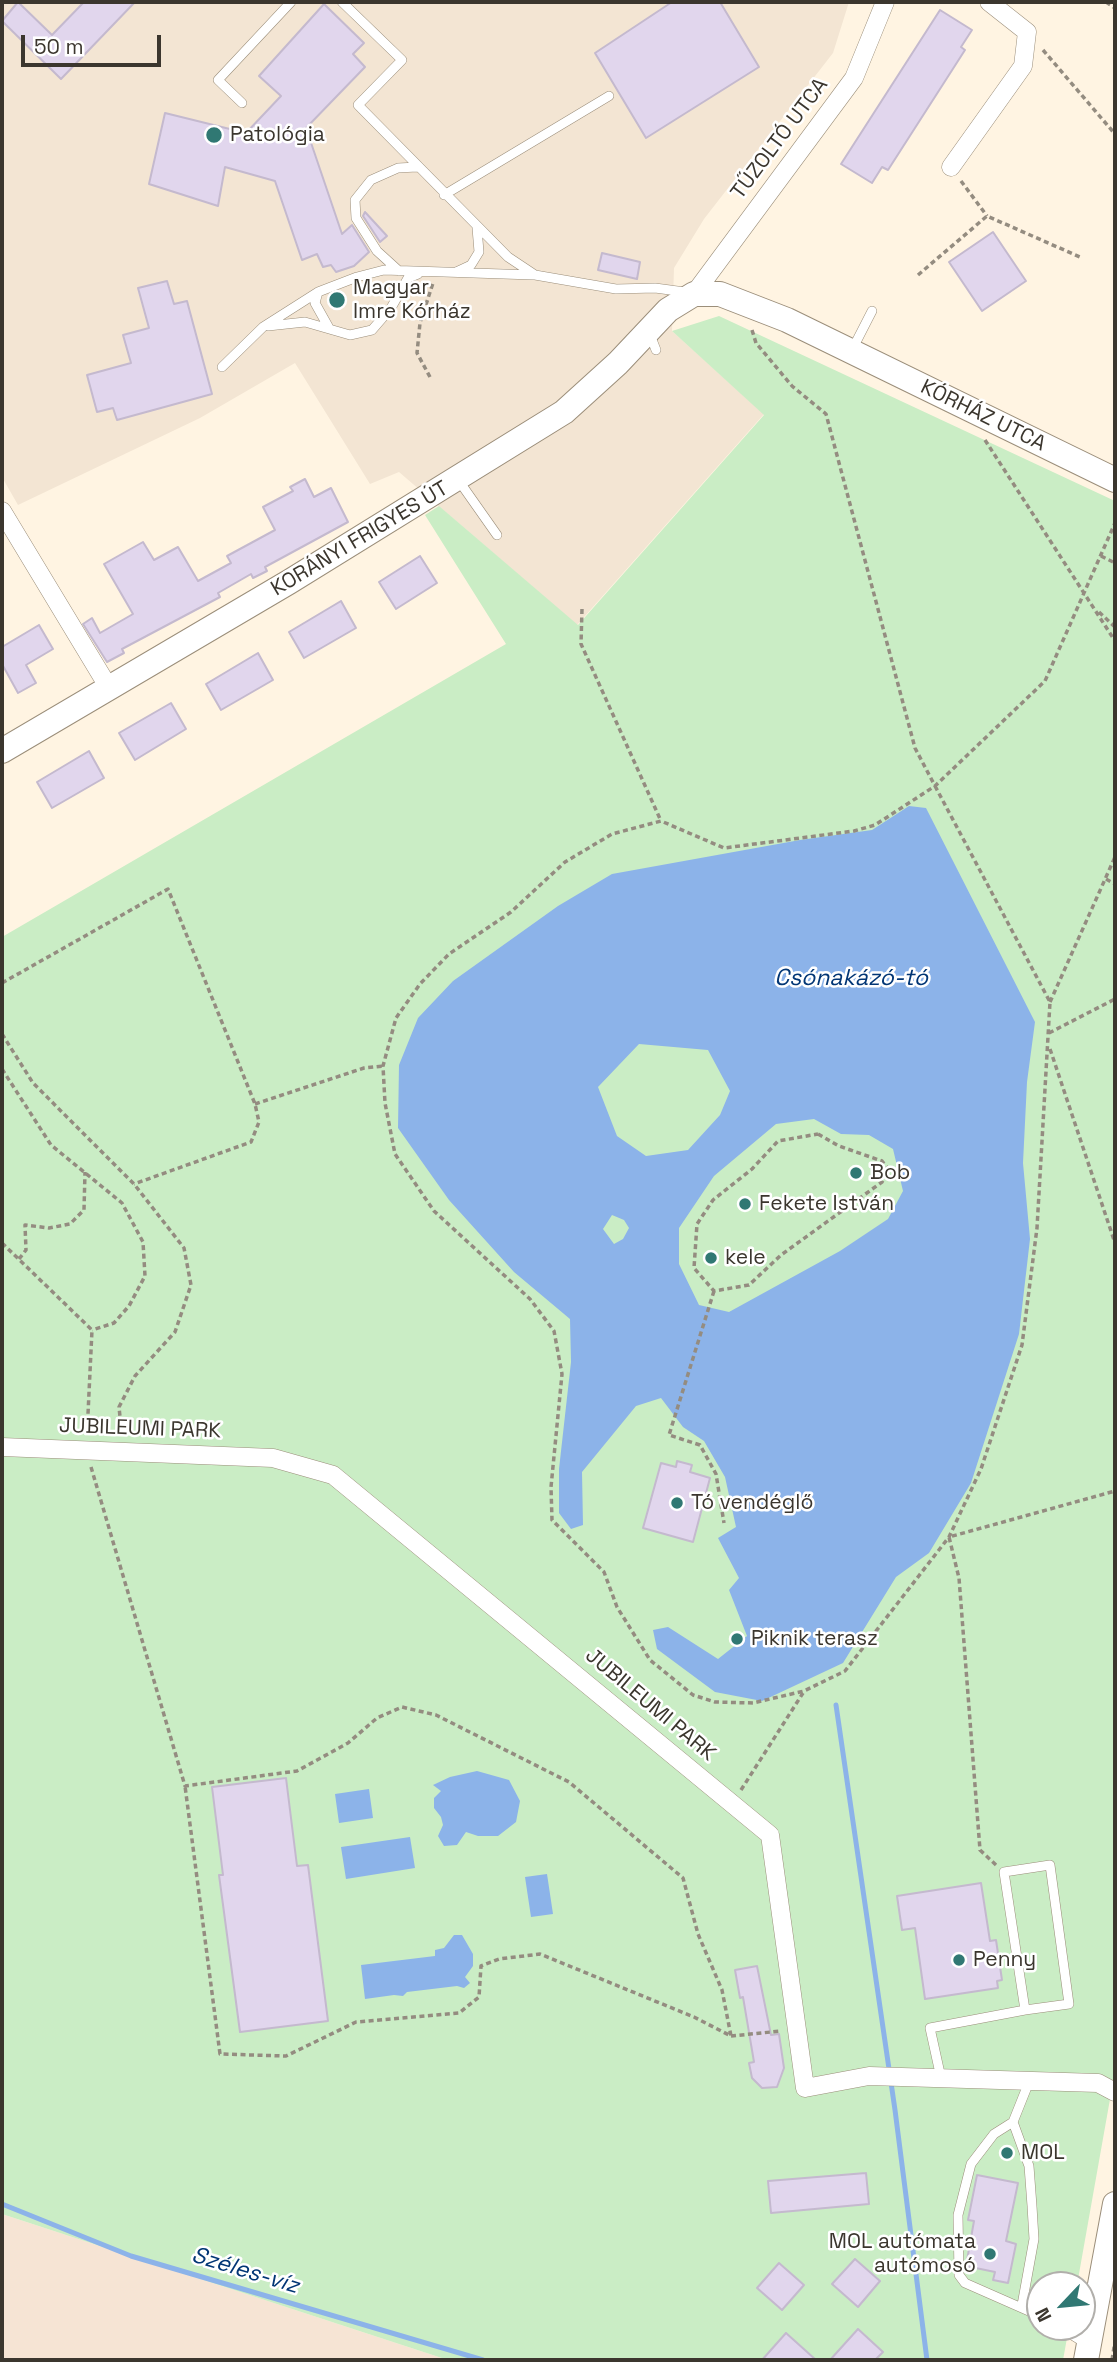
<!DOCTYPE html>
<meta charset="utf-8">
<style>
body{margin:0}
#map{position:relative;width:1117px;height:2362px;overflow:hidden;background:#fff4e2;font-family:"Space Grotesk",sans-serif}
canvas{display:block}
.frame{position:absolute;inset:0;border:4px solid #3b362e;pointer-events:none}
.north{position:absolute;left:1026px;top:2271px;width:70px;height:70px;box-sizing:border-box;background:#fff;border:2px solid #b1afab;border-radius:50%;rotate:244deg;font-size:19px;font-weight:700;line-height:28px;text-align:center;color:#3b362e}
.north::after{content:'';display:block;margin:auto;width:24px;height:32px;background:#307873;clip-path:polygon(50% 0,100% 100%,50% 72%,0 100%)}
.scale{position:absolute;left:21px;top:35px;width:140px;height:32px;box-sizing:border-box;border:4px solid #3b362e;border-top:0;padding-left:9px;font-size:21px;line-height:24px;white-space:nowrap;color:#3b362e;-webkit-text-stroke:5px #fff;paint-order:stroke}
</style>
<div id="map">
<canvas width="1117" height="2362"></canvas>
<div class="frame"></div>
<div class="north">N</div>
<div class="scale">50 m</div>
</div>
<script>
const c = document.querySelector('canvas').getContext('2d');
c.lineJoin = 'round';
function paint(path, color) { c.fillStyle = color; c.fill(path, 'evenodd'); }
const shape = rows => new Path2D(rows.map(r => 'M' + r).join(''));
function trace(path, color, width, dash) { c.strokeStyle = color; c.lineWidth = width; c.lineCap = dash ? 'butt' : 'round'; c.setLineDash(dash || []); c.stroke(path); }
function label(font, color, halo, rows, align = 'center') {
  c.font = font + ' "Space Grotesk",sans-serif'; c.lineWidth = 5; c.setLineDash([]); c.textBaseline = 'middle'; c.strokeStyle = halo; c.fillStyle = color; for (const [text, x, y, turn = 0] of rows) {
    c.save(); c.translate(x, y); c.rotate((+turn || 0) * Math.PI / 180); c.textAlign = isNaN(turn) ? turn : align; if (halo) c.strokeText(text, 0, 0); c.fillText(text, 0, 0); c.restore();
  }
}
paint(shape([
 [2,2214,448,2360,2,2360]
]), '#f6e4d4');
paint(shape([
 [2,2,849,2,833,53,704,219,674,268,672,331,764,414,577,625,399,472,370,484,295,363,200,418,18,505,2,477]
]), '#f3e5d3');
paint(shape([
 [719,316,1115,501,1115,2071,1077,2285,1040,2285,1040,2327,1069,2327,1063,2360,448,2360,2,2214,2,937,506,644,425,515,439,506,578,625,764,415,672,331]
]), '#caedc5');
paint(shape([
 [909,806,926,808,1035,1022,1027,1082,1023,1163,1030,1239,1019,1334,971,1483,929,1553,896,1577,843,1663,762,1701,715,1692,657,1649,653,1630,668,1627,718,1659,747,1636,729,1590,739,1578,718,1538,736,1527,725,1477,704,1441,683,1427,661,1398,636,1406,582,1472,583,1525,571,1529,559,1513,559,1469,571,1362,570,1319,514,1272,449,1200,398,1128,399,1065,418,1018,453,981,558,906,612,874,800,840,872,830],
 [639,1044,708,1050,730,1091,720,1115,688,1150,646,1156,617,1136,598,1087],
 [814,1119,841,1134,869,1135,893,1149,903,1191,888,1219,840,1251,729,1312,699,1305,679,1264,679,1228,714,1176,776,1124],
 [612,1215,624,1220,629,1228,623,1239,614,1244,603,1229],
 [477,1771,509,1780,520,1801,516,1822,498,1836,478,1836,466,1832,457,1845,444,1846,438,1836,443,1825,441,1817,434,1808,434,1798,441,1791,433,1785,450,1777],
 [369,1789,373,1818,339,1823,335,1794],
 [410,1837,415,1868,346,1879,341,1847],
 [547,1874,553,1914,531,1917,525,1877],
 [454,1935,462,1935,473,1954,473,1966,465,1977,470,1983,464,1988,457,1986,407,1992,403,1996,394,1995,365,1999,361,1965,435,1956,435,1950,444,1948]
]), '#8cb3e9');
trace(shape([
 [836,1705,895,2110,927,2360],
 [2,2204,131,2256,483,2360]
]), '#8cb3e9', 5);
const building = shape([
 [18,2,52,35,84,2,135,2,61,79,2,21,18,2],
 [672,2,720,2,759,67,646,138,595,53,672,2],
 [324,4,364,43,353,54,365,67,306,128,342,234,352,225,369,252,354,266,336,272,331,265,323,267,317,254,302,260,275,181,225,167,218,206,149,184,165,113,246,133,281,96,259,76,324,4],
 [940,10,972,30,961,47,965,50,888,170,882,167,872,183,841,164,940,10],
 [365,212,387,236,380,242,363,216,365,212],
 [993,232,1026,281,982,311,949,262,993,232],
 [602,253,640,262,637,279,598,270,602,253],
 [167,281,174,304,187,301,212,394,117,420,113,408,97,412,87,375,131,363,123,335,149,328,138,288,167,281],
 [305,479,314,497,331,488,348,522,265,567,267,571,253,578,251,574,218,593,220,597,122,649,124,653,107,662,83,624,92,618,100,633,133,614,104,564,143,542,154,560,178,547,198,581,231,563,227,556,275,530,263,507,293,491,290,487,305,479],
 [420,556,437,583,396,609,379,582,420,556],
 [341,601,356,628,304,658,289,632,341,601],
 [39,625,53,649,26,665,36,683,18,693,2,664,2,647,39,625],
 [258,653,273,680,221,710,206,684,258,653],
 [171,703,186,729,135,760,119,733,171,703],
 [89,751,104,778,52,808,37,782,89,751],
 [677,1461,692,1465,690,1472,710,1478,693,1542,643,1528,661,1463,676,1467,677,1461],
 [286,1778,297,1866,308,1865,328,2021,240,2032,219,1875,223,1875,212,1787,286,1778],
 [981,1883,990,1941,996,1940,1002,1980,997,1981,998,1988,925,1999,915,1928,902,1930,897,1896,981,1883],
 [757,1966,771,2035,779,2034,784,2068,777,2087,762,2088,752,2078,749,2063,754,2062,743,1997,740,1998,735,1970,757,1966],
 [866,2173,869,2204,771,2213,768,2181,866,2173],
 [977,2175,1018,2183,1006,2241,1016,2244,1008,2283,993,2280,995,2272,966,2266,974,2221,968,2220,977,2175],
 [855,2259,880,2281,858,2307,832,2284,855,2259],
 [779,2263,804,2285,782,2310,757,2288,779,2263],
 [858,2329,883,2352,875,2360,830,2360,858,2329],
 [786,2333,816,2360,762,2360,786,2333]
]);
paint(building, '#e1d6ed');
trace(building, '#c4b9ce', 2);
const lane = shape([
 [342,2,402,60,358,105,508,257,535,275,616,289,655,288,685,292],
 [242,103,218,80,291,2],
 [444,195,609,96],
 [399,271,377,251,356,218,355,200,371,180,398,168,417,167],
 [456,272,471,265,479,252,477,228],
 [318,292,315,303,329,328],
 [268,326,305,322,350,335,372,330,391,308,408,278,418,274],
 [649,332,656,350],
 [852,350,872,311],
 [222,367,263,327,318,292,357,277,384,270,533,275],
 [459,481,497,535],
 [1050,1865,1069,2004,1025,2010,1004,1872,1050,1865],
 [941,2078,930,2028,1025,2010],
 [1029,2082,1013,2122,994,2134,971,2164,958,2215,959,2275,965,2283,1040,2316],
 [1013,2122,1029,2166,1032,2206,1034,2239,1022,2305],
 [1059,2327,1085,2343]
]);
const street = shape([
 [951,167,1023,66,1027,32,989,2],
 [694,294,854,78,885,2],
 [2,511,109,688],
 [2,1447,273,1458,333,1475,770,1835,805,2088,869,2076,1098,2083,1115,2092]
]);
const secondary = shape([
 [2,751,289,582,564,412,618,363,668,310,694,294,720,294,787,320,1115,480],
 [1086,2360,1115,2204]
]);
trace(lane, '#9b8e7a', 10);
trace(street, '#9b8e7a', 19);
trace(secondary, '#9b8e7a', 26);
trace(shape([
 [1106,2,1115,8],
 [1043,50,1115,134],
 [961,181,987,216],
 [918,275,987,216,1080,257],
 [752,330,756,343,792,386,826,414,915,748,935,786,1045,681,1115,523],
 [430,377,417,353,420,323,433,283],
 [985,440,1115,641],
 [1101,556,1115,563],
 [582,609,581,644,661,821],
 [1099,612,1115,627],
 [935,786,1050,1002,1037,1228,1022,1345,981,1469,949,1537,845,1671,804,1691,753,1703,715,1702,693,1695,650,1660,617,1607,604,1572,552,1520,551,1487,562,1374,554,1331,530,1299,434,1211,395,1154,385,1103,383,1066,396,1018,420,984,449,954,511,912,565,862,612,834,661,821,724,848,854,831,875,825,935,786],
 [1106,879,1115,884],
 [2,983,168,889,255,1104,259,1122,251,1142,134,1184],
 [1050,1002,1115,857],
 [1049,1033,1115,999],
 [2,1034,33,1083,134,1184,184,1248,191,1285,175,1332,135,1376,119,1407,122,1436],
 [1050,1049,1115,1243],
 [2,1069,51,1145,122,1203,143,1242,145,1276,129,1306,114,1323,92,1330],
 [255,1104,364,1068,383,1066],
 [818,1134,839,1146,882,1161,889,1170,882,1182,781,1255,749,1285,714,1291,694,1268,697,1224,713,1200,752,1169,778,1141,818,1134],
 [2,1243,92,1330,87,1435],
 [19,1259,26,1250,25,1225,49,1228,70,1224,84,1210,85,1172],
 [714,1291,669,1435,700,1445,716,1474,724,1523],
 [91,1467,185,1786,297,1771,348,1743,377,1718,402,1707,436,1715,569,1782,683,1878,698,1934,722,1990,731,2036,694,2017,540,1954,499,1959,481,1966,479,1997,459,2013,356,2022,286,2056,220,2054,185,1786],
 [741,1790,803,1693],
 [996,1865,980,1850,959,1578,949,1537,1115,1491],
 [731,2036,781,2031],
 [1112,2360,1115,2341]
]), '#948c80', 3.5, [5, 3.5]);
trace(lane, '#fff', 9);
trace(street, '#fff', 18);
trace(secondary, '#fff', 24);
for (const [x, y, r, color] of [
 [214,135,9,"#307873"],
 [337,300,9,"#307873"],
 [856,1173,7,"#307873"],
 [745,1204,7,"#307873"],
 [711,1258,7,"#307873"],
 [677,1503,7,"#307873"],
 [737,1639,7,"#307873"],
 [959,1960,7,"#307873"],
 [1007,2153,7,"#307873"],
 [990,2254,7,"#307873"]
]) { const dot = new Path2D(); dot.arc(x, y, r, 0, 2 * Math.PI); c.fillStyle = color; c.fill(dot); trace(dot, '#fff', 2.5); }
label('21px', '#3b362e', '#fff', [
 ["Patológia",230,135],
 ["Magyar",353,288],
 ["Imre Kórház",353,312],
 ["Bob",870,1173],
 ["Fekete István",759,1204],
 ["kele",725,1258],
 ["Tó vendéglő",691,1503],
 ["Piknik terasz",751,1639],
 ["Penny",973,1960],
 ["MOL",1021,2153],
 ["MOL autómata",976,2242,"right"],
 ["autómosó",976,2266,"right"]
], 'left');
label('21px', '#3b362e', '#fff', [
 ["TŰZOLTÓ UTCA",780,139,-53],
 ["KÓRHÁZ UTCA",983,416,26],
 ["KORÁNYI FRIGYES ÚT",360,539,-31],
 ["JUBILEUMI PARK",140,1429,2],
 ["JUBILEUMI PARK",650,1705,40]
]);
label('italic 23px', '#023675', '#fff', [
 ["Csónakázó-tó",851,979],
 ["Széles-víz",245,2271,17]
]);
</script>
